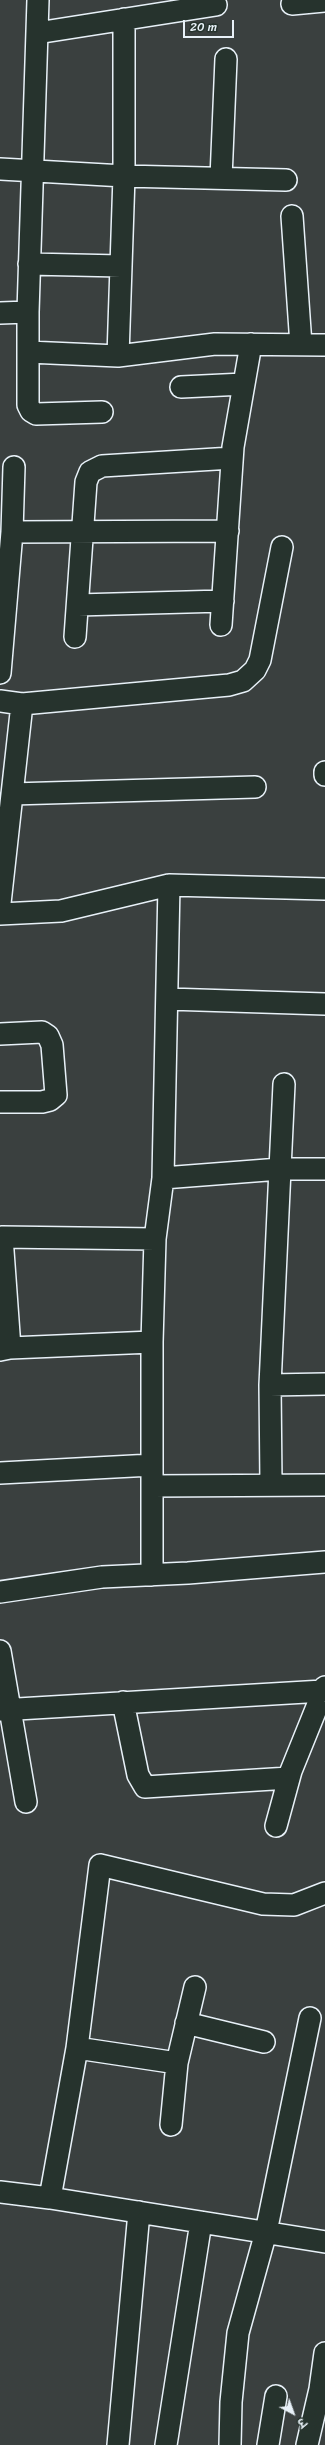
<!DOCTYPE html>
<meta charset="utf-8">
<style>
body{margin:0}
#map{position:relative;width:325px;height:2445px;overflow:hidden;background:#3a403f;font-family:Sriracha,"Playpen Sans Deva",sans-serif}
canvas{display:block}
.north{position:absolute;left:273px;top:2393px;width:40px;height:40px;-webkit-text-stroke:3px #26332d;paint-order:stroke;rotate:139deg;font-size:11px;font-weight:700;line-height:16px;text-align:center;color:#e8f1f8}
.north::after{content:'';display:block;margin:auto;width:14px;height:18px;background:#e8f1f8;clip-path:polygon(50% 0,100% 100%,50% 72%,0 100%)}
.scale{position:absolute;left:183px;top:20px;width:51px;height:18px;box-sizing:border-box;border:2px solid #e8f1f8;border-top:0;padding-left:5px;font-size:12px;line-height:14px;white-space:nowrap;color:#e8f1f8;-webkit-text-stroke:3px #26332d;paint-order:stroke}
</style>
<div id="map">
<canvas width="325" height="2445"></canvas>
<div class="north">उ</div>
<div class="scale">20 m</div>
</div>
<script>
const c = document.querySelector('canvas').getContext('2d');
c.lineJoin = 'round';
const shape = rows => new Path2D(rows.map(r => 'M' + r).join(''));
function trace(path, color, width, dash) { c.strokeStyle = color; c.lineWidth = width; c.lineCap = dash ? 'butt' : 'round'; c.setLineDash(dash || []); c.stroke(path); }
const minor = shape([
 [292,4,325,1],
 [37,33,216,5],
 [0,169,124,176,124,19],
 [221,178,226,59],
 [292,216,301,345],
 [29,264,121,266],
 [28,312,28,352,118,356,215,344,325,345],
 [0,313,28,312,38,0],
 [28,352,28,405,31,411,36,414,102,412],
 [118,356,124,176,286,180],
 [181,387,244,384],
 [12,532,228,531],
 [78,605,223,601],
 [221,625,233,447,251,344],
 [75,637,86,482,90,472,102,466,232,458],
 [0,673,12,532,14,467],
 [0,701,22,704,229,685,243,681,255,670,260,660,282,547],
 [325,772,325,775],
 [12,794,255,787],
 [0,903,22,704],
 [0,914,61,911,169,885,325,889],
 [168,999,325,1004],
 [0,1034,42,1032,48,1036,52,1045,56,1095,50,1100,42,1102,0,1102],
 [163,1178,280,1169,284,1084],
 [10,1348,152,1342],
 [0,1350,10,1348,2,1237,155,1239],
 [270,1385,280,1169,325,1169],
 [0,1473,152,1465],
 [271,1484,270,1385,325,1384],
 [152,1486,325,1485],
 [152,1575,152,1342,155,1239,163,1178,169,885],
 [0,1592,102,1577,188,1573,325,1562],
 [0,1651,26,1802],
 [123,1702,138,1775,145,1787,289,1778],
 [0,1710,323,1691],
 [276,1826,291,1771,325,1687],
 [186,2023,264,2042],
 [77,2048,177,2063],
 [171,2125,177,2063,195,1987],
 [0,2192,50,2198,77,2048,100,1865,263,1904,294,1905,325,1893],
 [50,2198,325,2242],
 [118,2445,139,2212],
 [166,2445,201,2222],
 [230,2445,231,2402,238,2333,266,2232,310,2018],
 [268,2445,276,2396],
 [307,2445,320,2389,325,2353]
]);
trace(minor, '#e8f1f8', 24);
trace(minor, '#26332d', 21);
</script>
